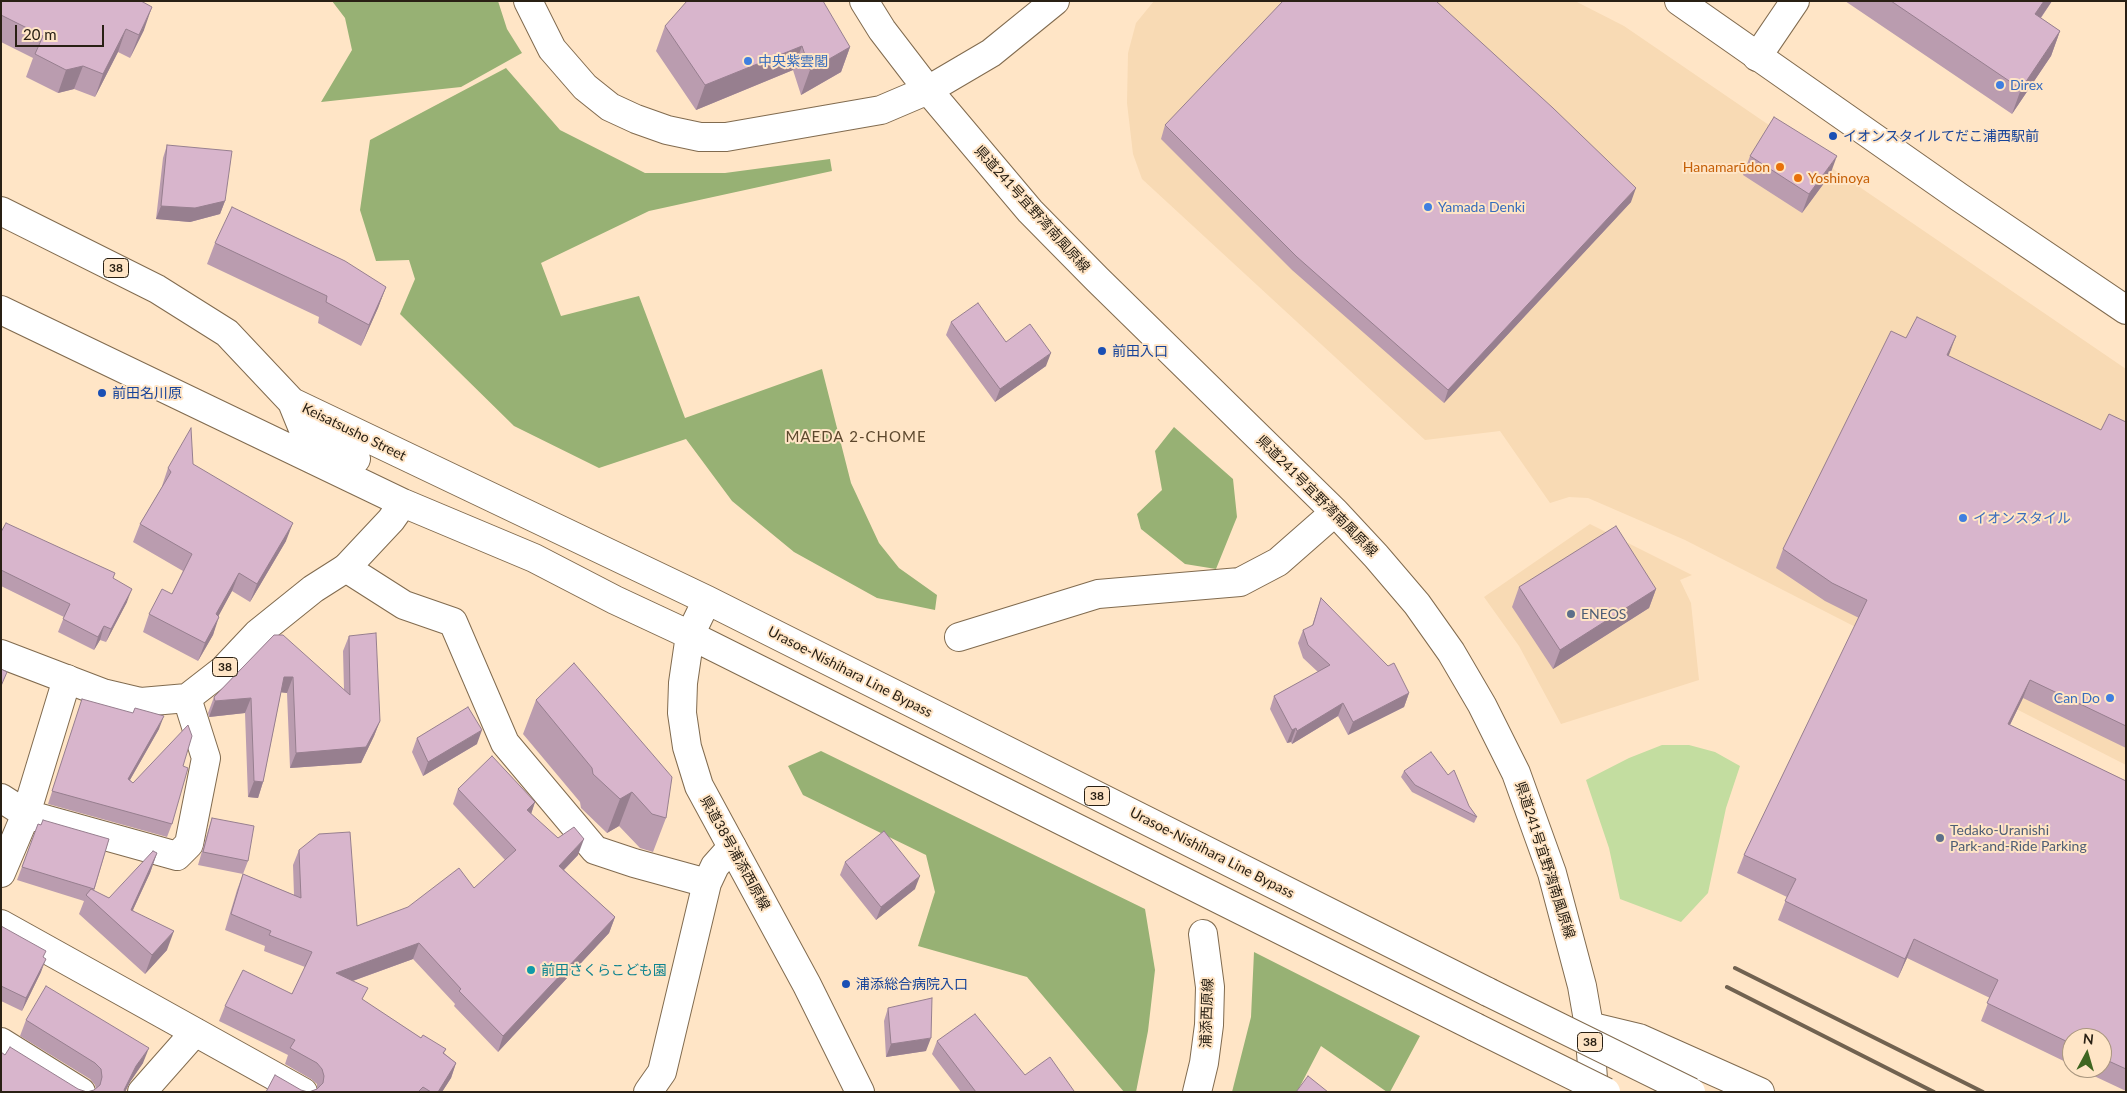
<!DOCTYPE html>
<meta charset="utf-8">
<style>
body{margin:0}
#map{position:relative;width:2127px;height:1093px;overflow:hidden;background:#ffe5c6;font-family:Lato,sans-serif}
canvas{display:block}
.frame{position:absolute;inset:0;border:2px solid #292014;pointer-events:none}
.north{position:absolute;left:2062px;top:1028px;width:50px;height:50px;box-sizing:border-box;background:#ffe5c6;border:1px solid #a9967f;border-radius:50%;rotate:6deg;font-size:14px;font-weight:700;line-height:20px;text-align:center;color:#292014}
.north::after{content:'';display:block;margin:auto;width:18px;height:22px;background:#3f6621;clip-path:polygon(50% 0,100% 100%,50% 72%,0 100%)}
.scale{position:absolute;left:15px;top:25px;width:89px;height:22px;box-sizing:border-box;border:2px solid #292014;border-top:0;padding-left:6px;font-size:15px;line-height:18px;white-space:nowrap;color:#292014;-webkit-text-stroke:4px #ffe5c6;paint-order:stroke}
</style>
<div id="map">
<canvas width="2127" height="1093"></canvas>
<div class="frame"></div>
<div class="north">N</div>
<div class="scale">20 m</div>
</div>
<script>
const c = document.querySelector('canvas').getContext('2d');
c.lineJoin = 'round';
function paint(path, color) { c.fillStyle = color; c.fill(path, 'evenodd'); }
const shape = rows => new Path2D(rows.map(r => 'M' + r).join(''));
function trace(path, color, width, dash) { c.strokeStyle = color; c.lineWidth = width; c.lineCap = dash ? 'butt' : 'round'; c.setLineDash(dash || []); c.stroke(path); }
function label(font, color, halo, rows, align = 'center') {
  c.font = font + ' Lato,"Noto Sans JP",sans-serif'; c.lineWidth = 4; c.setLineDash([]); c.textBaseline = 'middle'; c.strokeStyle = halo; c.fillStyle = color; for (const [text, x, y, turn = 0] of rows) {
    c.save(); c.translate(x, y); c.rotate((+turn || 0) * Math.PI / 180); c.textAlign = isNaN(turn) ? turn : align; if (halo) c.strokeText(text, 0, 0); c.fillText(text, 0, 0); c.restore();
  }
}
paint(shape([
 [1154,1,1575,1,1624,26,2126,369,2126,765,1685,540,1588,498,1569,497,1550,503,1500,431,1425,440,1142,179,1133,154,1127,103,1128,53,1136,23],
 [1590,524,1692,575,1680,580,1691,603,1699,680,1561,724,1519,646,1484,597]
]), '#f8dab4');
paint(shape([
 [1662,745,1689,745,1715,752,1740,766,1726,808,1708,893,1681,922,1620,899,1609,848,1586,780,1629,758]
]), '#c3dda0');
paint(shape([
 [332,1,498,1,507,29,522,53,461,87,321,102,352,50,345,18],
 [506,68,560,130,645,173,725,173,830,159,832,171,649,211,541,263,561,316,639,296,685,418,822,369,851,483,879,543,899,568,937,595,935,610,877,598,794,552,732,501,686,439,599,468,514,426,400,314,415,279,409,260,376,261,360,210,370,140],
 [1174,427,1233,479,1237,517,1216,569,1185,564,1141,529,1137,514,1162,490,1155,451],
 [821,751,1145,909,1155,970,1148,1031,1136,1092,1124,1092,1027,977,918,946,935,892,926,855,803,795,788,766],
 [1254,952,1420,1036,1390,1092,1387,1092,1321,1046,1297,1092,1232,1092,1251,1017]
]), '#97b174');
const street = shape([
 [1757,57,1795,1],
 [346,568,404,605,453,622,505,743,595,850,634,863,707,883],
 [1,798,26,814,177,856,189,844,206,758,187,698],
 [1,873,26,814,67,679],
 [1,924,303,1092],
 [1,1042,81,1092],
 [142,1092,195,1032],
 [648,1092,662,1072,707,883,715,866,732,847],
 [1197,1092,1204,1063,1209,1025,1210,987,1203,934]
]);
const secondary = shape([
 [528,1,552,49,585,87,610,107,636,119,667,130,700,137,726,137,881,110,928,90,991,53,1055,1],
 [864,1,882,30,928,90,1030,211,1097,279,1335,512,1376,556,1417,604,1451,652,1482,705,1516,773,1552,873,1582,986,1589,1026,1594,1092],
 [1679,1,1959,197,2126,310],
 [959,637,1098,594,1240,582,1278,562,1335,512]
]);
const primary = shape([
 [1,211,157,289,227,333,292,402,707,600,1488,992],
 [1,310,403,503,534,558,615,600,690,635,1475,1027],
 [292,402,305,434,356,459],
 [707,600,690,635,683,683,682,713,687,747,699,786,807,985,860,1092],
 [1,654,103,693,141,702,187,698,223,670,257,634,313,589,346,568,391,520,403,503],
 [1589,1026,1639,1038,1760,1092]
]);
trace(street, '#816b4f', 30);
trace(secondary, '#816b4f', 30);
trace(primary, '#816b4f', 30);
trace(street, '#fff', 28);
trace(secondary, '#fff', 28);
trace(primary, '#fff', 28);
trace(shape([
 [1735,968,1983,1092],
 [1727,987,1934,1092]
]), '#716250', 4);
const primaryBridge = shape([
 [1488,992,1691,1092],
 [1475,1027,1606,1092]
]);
trace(primaryBridge, '#816b4f', 30, []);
trace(primaryBridge, '#fff', 28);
paint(shape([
 [1,1,144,30,130,58,118,52,95,97,74,89,58,93,26,77,33,58,1,42],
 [1845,1,2052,1,2041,18,2060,31,2051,56,2012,114],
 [665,26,850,47,841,72,801,95,793,70,696,110,656,51],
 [1165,125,1631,202,1444,403,1292,270,1161,139],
 [167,145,225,201,220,214,190,222,156,219,163,158],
 [1750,156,1830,175,1802,213,1743,175],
 [215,243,386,287,378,308,361,346,318,323,319,317,207,264],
 [951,322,1006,342,1046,366,995,402,946,335],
 [1906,338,1949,356,2101,430,2126,422,2126,748,2023,698,2010,725,2126,781,2126,1091,2077,1068,2102,1068,2102,1038,2072,1038,2072,1065,1981,1021,1990,998,1907,958,1898,978,1778,920,1787,897,1737,873,1744,855,1859,618,1825,601,1776,568,1783,549],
 [193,464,286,541,250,602,232,591,218,616,213,635,198,661,143,632,149,614,172,594,183,571,133,542,140,524,162,487,162,486,168,468],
 [1,532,113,578,127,602,106,642,100,640,94,650,58,632,64,617,1,586],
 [1519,587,1656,589,1649,608,1553,669,1512,607],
 [1321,598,1409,693,1404,707,1348,735,1338,716,1292,744,1291,742,1287,743,1270,709,1274,696,1318,672,1303,658,1298,643,1303,630,1312,626],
 [274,635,344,690,343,651,349,636,380,721,374,736,361,763,290,768,287,693,281,692,263,782,258,798,248,797,245,713,209,717,208,713,214,697],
 [82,699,159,729,130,780,133,783,183,766,172,824,167,837,48,804],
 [536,700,666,818,653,852,640,848,619,826,607,833,581,808,580,802,523,734],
 [417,738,477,744,423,776,412,752],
 [1404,771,1469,806,1477,817,1474,823,1412,792,1401,777],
 [458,789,535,802,531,814,558,838,578,855,564,870,615,917,609,933,498,1052,454,1006,455,1004,413,959,353,981,363,1000,421,1038,446,1049,444,1053,456,1063,451,1078,442,1092,309,1092,317,1089,317,1084,311,1079,285,1064,288,1055,219,1021,225,1006,292,994,305,967,264,951,265,946,225,930,237,890,243,874,198,865,208,831,212,818,248,861,243,874,294,895,293,865,299,850,357,926,474,888,505,860,453,804],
 [38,824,109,839,94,891,109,898,157,853,150,873,133,910,167,950,145,974,79,914,84,901,17,880],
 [845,862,915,889,876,920,840,875],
 [1,926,43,957,41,972,22,1011,1,1001],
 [888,1008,926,1051,886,1057,884,1021],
 [26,1020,143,1063,130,1082,125,1092,94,1090,96,1089,95,1085,90,1079,20,1036],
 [937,1041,1025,1075,1074,1091,1073,1092,961,1092,932,1054]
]), '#ba9caf');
paint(shape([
 [2044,1,2052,1,2026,39,2035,14],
 [152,7,144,30,130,58,139,35],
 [126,29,118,52,95,97,103,74],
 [2060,31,2051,56,2012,114,2021,89],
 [802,46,793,70,696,110,705,85],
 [850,47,841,72,801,95,810,70],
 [83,66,74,89,58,93,66,70],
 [1837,156,1830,175,1802,213,1809,194],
 [1636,188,1631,202,1444,403,1448,390],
 [225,201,220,214,190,222,156,219,161,206],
 [386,287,378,308,361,346,369,325],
 [1956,336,1949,355,1940,374,1947,355],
 [1051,353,1046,366,995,402,1000,389],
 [293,523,286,541,250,602,257,584],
 [239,573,232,591,210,632,216,614],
 [132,589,127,602,106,642,111,629],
 [1656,589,1649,608,1553,669,1560,650],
 [219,617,213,635,198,661,205,643],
 [104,626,100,640,94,650,98,637],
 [284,677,293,677,287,693,278,692],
 [2030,680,2023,698,2001,743,2008,724],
 [1409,693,1404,707,1348,735,1353,722],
 [251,698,245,713,209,717,215,701],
 [1343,703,1338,716,1292,744,1297,731],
 [164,716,159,729,123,792,128,779],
 [380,721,374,736,361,763,290,768,296,753],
 [1296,728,1291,742,1287,743,1292,730],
 [482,730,477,744,423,776,428,762],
 [254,781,263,782,258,798,248,797],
 [632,792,619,826,607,833,620,799],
 [535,802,530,817,527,810],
 [584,839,578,855,553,881,559,866],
 [157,853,150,873,124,929,131,910],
 [920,876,915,889,876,920,881,907],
 [615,917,609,933,498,1052,503,1036],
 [174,931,167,950,145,974,152,955],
 [1914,939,1907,958,1898,978,1905,959],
 [419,943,413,959,330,989,336,973],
 [46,959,41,972,22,1011,26,998],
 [931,1038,926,1051,886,1057,891,1044],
 [149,1048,143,1063,130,1082,125,1092,123,1092,136,1066],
 [456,1063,451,1078,442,1092,438,1092]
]), '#977f8f');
const building = shape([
 [1,1,141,1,152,7,139,35,126,29,103,74,83,66,66,70,35,54,43,36,1,15,1,1],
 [687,1,823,1,850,47,810,70,802,46,705,85,665,26,687,1],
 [1283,1,1436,1,1553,108,1636,188,1448,390,1297,257,1165,125,1283,1],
 [1891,1,2044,1,2035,14,2060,31,2021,89,1891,1],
 [1774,117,1837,156,1809,194,1750,156,1774,117],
 [167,145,232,151,225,201,195,208,161,206,167,145],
 [232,207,345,261,386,287,369,325,326,302,327,296,215,243,232,207],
 [978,303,1006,342,1030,324,1051,353,1000,389,951,322,978,303],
 [1917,317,1956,336,1947,355,2101,430,2109,414,2126,422,2126,726,2030,680,2008,724,2126,781,2126,1069,2102,1058,2102,1038,2072,1038,2072,1044,1987,1003,1998,980,1914,939,1905,959,1785,901,1796,879,1744,855,1867,600,1832,583,1783,549,1891,331,1906,338,1917,317],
 [191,428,193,464,293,523,257,584,239,573,216,614,219,617,205,643,149,614,162,589,172,594,192,554,140,524,171,472,168,468,191,428],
 [6,523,115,573,113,578,132,589,111,629,104,626,98,637,63,619,70,604,1,570,1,532,6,523],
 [1616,526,1656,589,1560,650,1519,587,1616,526],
 [1321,598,1388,666,1394,663,1409,693,1353,722,1343,703,1297,731,1296,728,1292,730,1274,696,1330,665,1308,645,1303,630,1313,625,1321,598],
 [376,633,380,721,366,747,296,753,293,677,284,677,263,782,254,781,251,698,215,701,214,697,274,635,283,635,350,695,349,636,376,633],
 [574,663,672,777,666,818,652,814,632,792,620,799,593,774,592,768,536,700,574,663],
 [1,669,7,672,1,686,1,669],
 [82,699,133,713,135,708,164,716,128,779,133,783,188,725,192,736,183,766,188,768,172,824,52,791,82,699],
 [468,707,482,730,428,762,417,738,468,707],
 [1431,752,1448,775,1454,770,1469,806,1477,817,1415,785,1404,771,1431,752],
 [492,756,535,802,527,810,558,838,574,827,584,839,559,866,615,917,503,1036,459,991,461,989,419,943,336,973,368,988,362,999,421,1038,423,1035,446,1049,443,1053,456,1063,438,1092,431,1092,423,1087,418,1092,309,1092,317,1089,323,1083,324,1076,322,1069,317,1063,290,1048,295,1040,225,1006,243,970,292,994,312,952,269,935,271,931,231,914,243,874,301,898,299,850,319,834,350,832,357,926,408,907,459,868,474,888,516,850,458,789,492,756],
 [212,818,254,826,248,861,203,852,212,818],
 [43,820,109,839,94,889,22,867,38,824,41,825,43,820],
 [884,831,920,876,881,907,845,862,884,831],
 [153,851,157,853,131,910,174,931,152,955,86,895,91,889,109,898,153,851],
 [1,926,46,951,43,957,46,959,26,998,1,986,1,926],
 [46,986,149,1048,136,1066,124,1090,125,1092,87,1092,94,1090,100,1085,102,1077,101,1069,95,1063,26,1020,46,986],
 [932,998,931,1038,891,1044,888,1008,932,998],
 [975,1014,1025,1075,1050,1057,1074,1091,1073,1092,976,1092,937,1041,975,1014],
 [10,1047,78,1089,87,1092,1,1092,1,1052,5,1055,10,1047],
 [275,1075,301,1090,308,1092,266,1092,275,1075],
 [1308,1076,1328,1092,1296,1092,1308,1076]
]);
paint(building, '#d8b5cc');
trace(building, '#977f8f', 1);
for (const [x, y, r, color] of [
 [748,61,5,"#3f7fe0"],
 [2000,85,5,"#3f7fe0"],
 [1833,136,5,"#1a4fb4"],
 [1780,167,5,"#e8710a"],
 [1798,178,5,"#e8710a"],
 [1428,207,5,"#3f7fe0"],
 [1102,351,5,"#1a4fb4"],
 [102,393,5,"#1a4fb4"],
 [1963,518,5,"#3f7fe0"],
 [1571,614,5,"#5c6f8a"],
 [2110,698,5,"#3f7fe0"],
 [1940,838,5,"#5c6f8a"],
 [531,970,5,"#0f9aa8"],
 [846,984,5,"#1a4fb4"]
]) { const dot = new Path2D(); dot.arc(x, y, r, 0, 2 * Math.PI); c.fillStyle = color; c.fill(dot); trace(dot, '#ffe5c6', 2); }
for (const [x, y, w] of [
 [116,268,25],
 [225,667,25],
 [1097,796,25],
 [1590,1042,25]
]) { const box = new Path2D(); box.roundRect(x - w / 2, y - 9.5, w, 19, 4); c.fillStyle = '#ffe5c6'; c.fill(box); trace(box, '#292014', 1); }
label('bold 12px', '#292014', null, [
 ["38",116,268],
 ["38",225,667],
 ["38",1097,796],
 ["38",1590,1042]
]);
label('14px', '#366cbe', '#ffe5c6', [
 ["中央紫雲閣",758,61],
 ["Direx",2010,85],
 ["Yamada Denki",1438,207],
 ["イオンスタイル",1973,518],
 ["Can Do",2100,698,"right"]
], 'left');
label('14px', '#164399', '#ffe5c6', [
 ["イオンスタイルてだこ浦西駅前",1843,136],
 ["前田入口",1112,351],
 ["前田名川原",112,393],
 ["浦添総合病院入口",856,984]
], 'left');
label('14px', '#c56008', '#ffe5c6', [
 ["Hanamarūdon",1770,167],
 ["Yoshinoya",1808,178,"left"]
], 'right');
label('14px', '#292014', '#ffe5c6', [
 ["県道241号宜野湾南風原線",1032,209,48],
 ["Keisatsusho Street",354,432,26],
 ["県道241号宜野湾南風原線",1317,496,45],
 ["Urasoe-Nishihara Line Bypass",850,672,27],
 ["県道38号浦添西原線",735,853,61],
 ["Urasoe-Nishihara Line Bypass",1212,853,27],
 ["県道241号宜野湾南風原線",1545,860,72],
 ["浦添西原線",1207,1013,-88]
]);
label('14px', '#4e5e75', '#ffe5c6', [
 ["ENEOS",1581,614],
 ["Tedako-Uranishi",1950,830],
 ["Park-and-Ride Parking",1950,846]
], 'left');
label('14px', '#0d838f', '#ffe5c6', [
 ["前田さくらこども園",541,970]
], 'left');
c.letterSpacing = '1px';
label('15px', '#5d482d', '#ffe5c6', [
 ["MAEDA 2-CHOME",856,437]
]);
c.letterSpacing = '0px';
</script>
